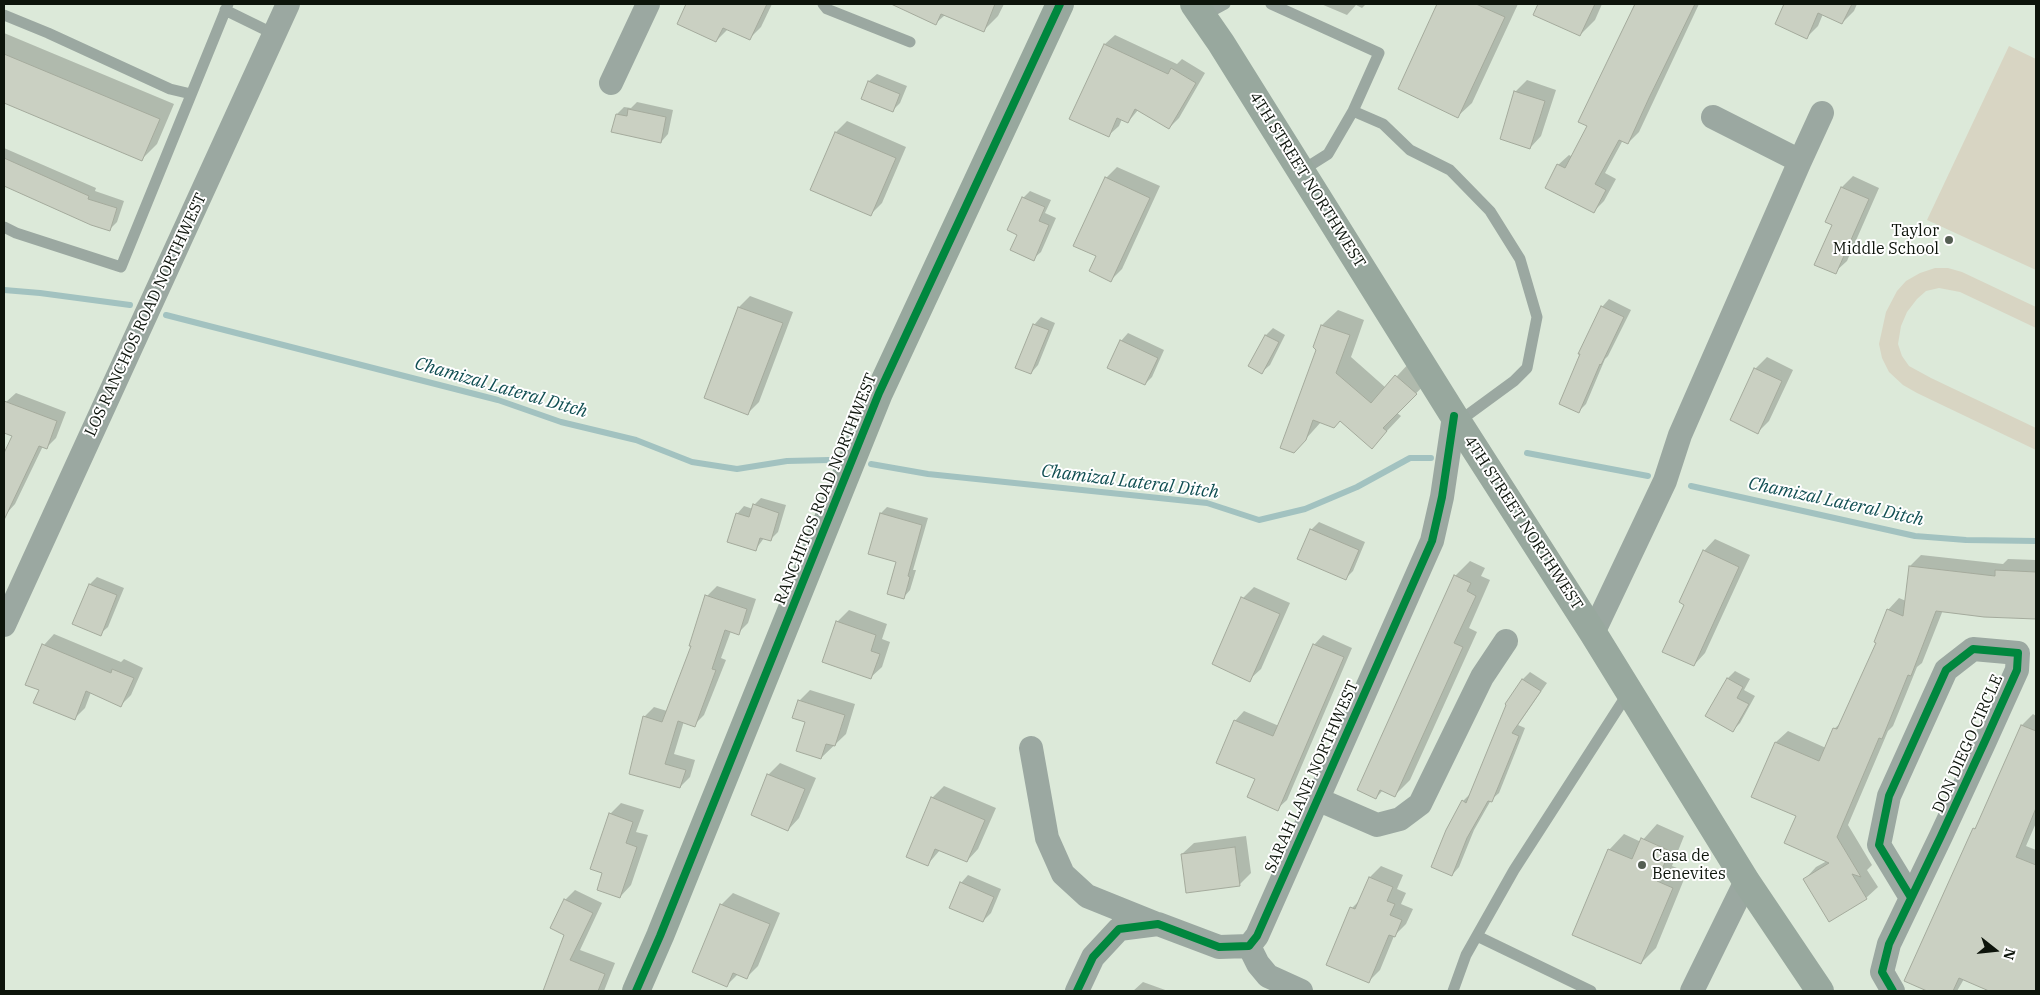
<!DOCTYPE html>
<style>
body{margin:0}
#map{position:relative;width:2040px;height:995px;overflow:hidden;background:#dce9d9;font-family:"IBM Plex Serif",serif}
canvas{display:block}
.frame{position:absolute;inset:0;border:5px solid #0d140b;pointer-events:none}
.north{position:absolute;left:1970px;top:925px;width:50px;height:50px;-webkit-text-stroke:4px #fff;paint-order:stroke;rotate:106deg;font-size:14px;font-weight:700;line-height:20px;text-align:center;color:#0d140b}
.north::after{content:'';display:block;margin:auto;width:18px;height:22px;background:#0d140b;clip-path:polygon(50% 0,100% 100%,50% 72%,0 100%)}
</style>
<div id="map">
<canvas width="2040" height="995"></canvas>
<div class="frame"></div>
<div class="north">N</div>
</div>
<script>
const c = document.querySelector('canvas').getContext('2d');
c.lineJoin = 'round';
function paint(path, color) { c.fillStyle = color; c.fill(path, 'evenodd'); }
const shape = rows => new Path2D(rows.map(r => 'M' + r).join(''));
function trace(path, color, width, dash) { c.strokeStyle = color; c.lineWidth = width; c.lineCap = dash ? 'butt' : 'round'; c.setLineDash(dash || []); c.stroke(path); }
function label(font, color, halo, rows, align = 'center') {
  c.font = font + ' "IBM Plex Serif",serif'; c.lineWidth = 4; c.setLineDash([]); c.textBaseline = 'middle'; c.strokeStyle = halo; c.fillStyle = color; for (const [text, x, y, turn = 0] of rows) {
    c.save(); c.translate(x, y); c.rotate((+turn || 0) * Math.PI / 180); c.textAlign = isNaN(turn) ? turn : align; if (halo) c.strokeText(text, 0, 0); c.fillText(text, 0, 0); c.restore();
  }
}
paint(shape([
 [2009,46,2036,59,2036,270,1927,220],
 [1935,268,1948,268,1962,272,2036,307,2036,328,1960,292,1939,288,1926,291,1917,299,1907,312,1901,326,1898,344,1902,356,1909,366,1931,378,2036,428,2036,450,1917,393,1903,385,1889,372,1882,358,1879,344,1886,312,1897,291,1906,281,1920,273]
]), '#d8d5c3');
paint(shape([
 [688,4,772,4,761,27,749,39,728,29,716,41,679,23],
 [894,4,1004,4,998,16,984,30,945,15,936,23],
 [1321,4,1366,4,1362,8,1356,5,1347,15],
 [1439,4,1518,4,1472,103,1458,116,1399,89],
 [1539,4,1602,4,1595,20,1580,35,1535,14],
 [1635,4,1699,4,1639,132,1628,143,1623,140,1605,173,1616,179,1604,201,1594,211,1558,165,1569,155,1573,157,1589,126,1580,121],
 [1786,4,1857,4,1854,11,1842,23,1823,14,1818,26,1806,38,1776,24],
 [4,33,174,104,157,144,142,159,4,102],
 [1115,35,1177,64,1182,59,1205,73,1179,118,1169,128,1138,110,1128,122,1122,119,1119,126,1109,135,1071,119,1105,44],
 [877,74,907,86,900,103,893,110,862,98,869,81],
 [1527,80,1556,90,1541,136,1530,148,1515,92],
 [637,102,673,110,668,134,661,142,617,114,624,107,631,108],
 [847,121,906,147,882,203,871,214,836,132],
 [4,148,96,188,95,191,124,201,117,222,110,229,4,184],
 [1117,167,1160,186,1122,269,1111,280,1098,256,1106,178],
 [1853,176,1879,188,1847,261,1835,272,1842,187],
 [1030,191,1051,200,1045,213,1056,218,1041,252,1033,259,1018,234,1023,198],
 [750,296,793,312,759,402,748,413,705,398,739,307],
 [1609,299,1631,310,1608,356,1605,359,1586,404,1579,411,1602,307],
 [1338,310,1364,320,1351,357,1386,388,1411,361,1431,378,1397,413,1401,416,1372,447,1340,420,1321,422,1294,452,1317,349,1315,347,1322,325],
 [1041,317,1055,323,1038,365,1031,373,1034,325],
 [1273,328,1285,335,1270,365,1262,372,1266,335],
 [1128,333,1164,350,1152,377,1145,384,1121,341],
 [1767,357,1793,370,1769,421,1758,432,1755,369],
 [16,393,66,412,56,438,46,448,43,446,15,504,6,514,4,513,4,456,14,435,4,432,4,409,6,402],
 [761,498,786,505,778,532,770,540,764,538,756,549,737,514,744,506,753,509,754,505],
 [887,507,928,518,913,570,916,570,910,590,904,597,897,561,881,513],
 [1319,522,1365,542,1353,571,1346,578,1299,558,1311,530],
 [1715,539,1750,555,1705,653,1694,665,1685,604,1704,551],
 [1921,555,2003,564,2008,559,2036,560,2036,618,1984,615,1943,610,1922,663,1917,667,1893,726,1888,731,1848,825,1872,865,1867,870,1878,887,1866,898,1805,879,1816,867,1827,861,1797,815,1753,796,1776,742,1788,731,1826,748,1834,729,1842,722,1877,642,1888,610,1899,598,1906,601,1910,566],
 [1470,561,1485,568,1481,576,1490,580,1469,628,1477,632,1410,780,1395,795,1383,790,1376,798,1455,576],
 [97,577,124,588,108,627,100,634,90,584],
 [717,586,756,599,748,623,738,633,731,631,721,658,726,660,704,715,694,725,684,721,674,754,695,760,690,777,680,787,630,773,644,717,654,707,667,711,692,645,707,596],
 [1254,587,1290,603,1261,669,1249,680,1243,598],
 [849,610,887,624,882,639,890,642,882,667,870,678,837,622],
 [54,634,121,662,124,659,143,668,131,695,121,705,91,692,85,708,74,719,40,690,44,645],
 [1323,635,1352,648,1287,800,1277,809,1256,778,1235,721,1244,711,1279,726,1314,645],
 [1735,671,1750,679,1744,690,1755,696,1740,723,1733,730,1707,716,1728,678],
 [1530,672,1547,683,1518,725,1525,728,1499,793,1491,800,1474,830,1459,867,1452,875,1463,801,1470,794,1508,704,1506,703,1523,679],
 [810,690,855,704,846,734,821,758,799,701],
 [2033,714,2036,716,2036,823,2026,846,2036,850,2036,991,1992,991,1964,979,1957,991,1930,991,1905,980,1974,829,1978,826,2022,725],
 [780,763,816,778,799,818,788,830,768,775],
 [944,786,996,808,978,849,967,861,940,850,928,864,932,798],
 [621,803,644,810,636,832,648,835,631,885,620,897,604,872,610,814],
 [1657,824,1684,836,1672,866,1687,872,1656,948,1641,963,1609,850,1624,834,1641,842],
 [1246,836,1251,873,1239,885,1182,854,1194,843],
 [1381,866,1403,875,1397,889,1406,893,1401,904,1413,909,1406,924,1394,936,1380,970,1368,982,1352,908,1361,899,1370,877],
 [968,875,1001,889,991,913,983,921,961,883],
 [575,890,602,903,580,950,615,963,604,991,544,991,566,934,565,900],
 [733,893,780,913,758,966,746,978,738,974,727,985,694,971,721,905],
 [1143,982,1168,991,1133,991]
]), '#0003');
trace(shape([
 [4,290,40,293,130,305],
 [166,315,498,400,561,422,636,440,692,462,737,469,787,461,829,460],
 [1527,453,1648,476],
 [871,464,928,474,1207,503,1259,520,1305,509,1357,487,1410,458,1431,458],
 [1691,486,1915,536,1966,540,2036,541]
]), '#a2c2c0', 6);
const building = shape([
 [686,4,767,4,750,40,723,28,716,42,677,24,686,4],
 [891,4,995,4,984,32,941,14,936,25,891,4],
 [1437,4,1476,4,1505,17,1458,118,1398,89,1437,4],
 [1538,4,1595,4,1580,36,1533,15,1538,4],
 [1635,4,1695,4,1649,98,1628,144,1619,140,1595,184,1606,190,1594,213,1545,188,1557,164,1565,168,1587,126,1578,122,1635,4],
 [1784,4,1852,4,1842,24,1818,13,1807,39,1775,24,1784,4],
 [1104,44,1168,74,1171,68,1196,83,1169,129,1135,109,1128,123,1117,118,1109,137,1069,119,1104,44],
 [4,54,160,119,142,161,4,103,4,54],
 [868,81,900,94,893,112,861,99,868,81],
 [1514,91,1545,101,1530,149,1500,139,1514,91],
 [628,109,666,117,661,143,611,132,616,114,627,116,628,109],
 [835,132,896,158,871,216,810,190,835,132],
 [4,158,89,196,88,199,117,208,110,231,91,225,4,186,4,158],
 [1105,177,1150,198,1111,282,1089,271,1096,256,1073,246,1105,177],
 [1841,187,1869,199,1836,274,1814,265,1832,225,1825,222,1841,187],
 [1022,197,1045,207,1039,221,1049,225,1034,261,1010,250,1017,235,1007,230,1022,197],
 [1601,306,1624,317,1601,365,1600,364,1579,413,1559,404,1580,354,1578,354,1601,306],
 [738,307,783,323,748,415,704,398,738,307],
 [1033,324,1049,330,1031,374,1015,368,1033,324],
 [1321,325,1350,335,1336,373,1371,403,1395,375,1417,394,1383,428,1387,431,1372,449,1340,421,1334,428,1313,420,1306,440,1294,453,1280,448,1316,350,1313,347,1321,325],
 [1265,335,1279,342,1262,374,1248,366,1265,335],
 [1120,340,1158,358,1145,385,1107,368,1120,340],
 [1754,368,1782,381,1758,434,1730,420,1754,368],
 [4,401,57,421,47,449,39,446,4,520,4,453,12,436,4,433,4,401],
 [753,504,779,513,771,541,760,538,756,551,727,542,736,513,749,517,753,504],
 [880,513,922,525,908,576,910,577,904,599,887,594,896,562,868,554,880,513],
 [1310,529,1359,550,1346,580,1297,559,1310,529],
 [1703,550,1739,567,1694,666,1662,652,1684,605,1679,602,1703,550],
 [1909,566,1995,576,1995,570,2036,572,2036,619,1984,617,1936,611,1911,676,1908,675,1882,739,1879,738,1837,837,1861,877,1852,874,1867,899,1829,922,1803,879,1829,863,1784,843,1796,816,1751,797,1775,742,1819,761,1833,728,1837,729,1876,643,1874,642,1887,609,1903,616,1909,566],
 [1454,575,1471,583,1467,591,1476,596,1454,643,1463,647,1395,797,1380,790,1376,799,1357,790,1454,575],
 [89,584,117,595,101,636,72,624,89,584],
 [705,595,747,609,739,635,725,630,712,669,716,670,695,727,678,721,665,764,686,770,680,788,629,774,643,716,662,722,691,646,689,646,705,595],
 [1241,597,1280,614,1250,682,1212,664,1241,597],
 [836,621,876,635,871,651,880,654,871,679,822,662,836,621],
 [42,644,111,673,112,669,134,678,121,707,86,691,75,720,33,703,39,690,25,685,42,644],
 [1313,644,1344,657,1278,811,1247,797,1255,779,1216,763,1234,720,1273,736,1313,644],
 [1727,678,1743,687,1737,698,1749,704,1733,732,1705,716,1727,678],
 [1522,679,1541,691,1512,733,1519,736,1492,802,1488,801,1467,838,1452,876,1431,867,1446,830,1462,800,1466,803,1506,705,1505,704,1522,679],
 [798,700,845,715,835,746,826,744,821,759,796,751,805,722,792,718,798,700],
 [2021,725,2036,731,2036,808,2016,857,2036,865,2036,991,1989,991,1959,978,1953,991,1927,991,1904,981,1973,828,1975,829,2021,725],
 [767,774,805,789,788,831,751,815,767,774],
 [931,797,985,820,967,862,935,849,928,866,906,857,931,797],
 [609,813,633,822,626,843,637,847,620,898,597,890,602,873,590,869,609,813],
 [1641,838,1670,851,1657,881,1673,888,1641,964,1572,935,1608,849,1632,859,1641,838],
 [1235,847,1240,886,1186,893,1181,854,1235,847],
 [1369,877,1393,887,1387,901,1395,904,1390,915,1402,920,1395,937,1389,935,1369,983,1326,965,1350,907,1355,909,1369,877],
 [960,882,994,897,983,922,949,908,960,882],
 [564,899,593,913,570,960,605,974,598,991,543,991,564,935,550,928,564,899],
 [720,904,770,924,747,979,733,973,727,987,692,972,720,904]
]);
paint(building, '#cad0c2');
trace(building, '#a4aa9c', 1);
trace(shape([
 [823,4,827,9,910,42],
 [1271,4,1379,53,1353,111,1328,154,1301,171],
 [225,10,274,34],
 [4,15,48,33,170,89,191,94],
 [1203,16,1225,4],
 [1353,111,1383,124,1410,150,1450,170,1490,211,1520,259,1537,317,1527,368,1514,381,1458,422],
 [4,227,16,233,121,267,228,4],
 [1477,936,1591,991],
 [1453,991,1466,955,1514,870,1628,693]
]), '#9ba8a1', 11);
trace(shape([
 [611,83,648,4],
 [1800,161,1822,113],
 [4,625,288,4],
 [1593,633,1665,481,1680,435,1800,161,1713,117],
 [1031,748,1047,838,1063,874,1087,896,1154,923],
 [1317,799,1377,825,1400,819,1420,804,1482,677,1506,641],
 [1249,946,1258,964,1268,976,1301,991],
 [1077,991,1093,957,1119,929,1158,924,1219,947,1249,946,1257,936,1432,541,1442,497,1454,416],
 [1692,991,1746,881],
 [1893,991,1882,972,1889,944,1941,836,1985,741,2017,670,2018,653,1973,649,1946,670,1889,796,1879,845,1910,896]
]), '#9ba8a1', 24);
trace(shape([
 [1194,4,1221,43,1454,416,1593,633,1746,881,1820,991],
 [636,991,660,936,879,393,1060,4]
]), '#98a89e', 28);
trace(shape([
 [636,991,660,936,879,393,1060,4],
 [1077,991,1093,957,1119,929,1158,924,1219,947,1249,946,1257,936,1432,541,1442,497,1454,416],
 [1893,991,1882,972,1889,944,1941,836,1985,741,2017,670,2018,653,1973,649,1946,670,1889,796,1879,845,1910,896]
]), '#00873e', 8);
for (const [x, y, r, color] of [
 [1949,240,5,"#555f53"],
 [1642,865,5,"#555f53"]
]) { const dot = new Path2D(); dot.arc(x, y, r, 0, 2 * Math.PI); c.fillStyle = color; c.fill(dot); trace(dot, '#fff', 2); }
label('16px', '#0d140b', '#fff', [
 ["4TH STREET NORTHWEST",1307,180,58],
 ["LOS RANCHOS ROAD NORTHWEST",146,315,-65],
 ["RANCHITOS ROAD NORTHWEST",826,489,-68],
 ["4TH STREET NORTHWEST",1523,523,57],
 ["DON DIEGO CIRCLE",1968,744,-66],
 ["SARAH LANE NORTHWEST",1312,777,-66]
]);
label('16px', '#0d140b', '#fff', [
 ["Taylor",1939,231],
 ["Middle School",1939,249],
 ["Casa de",1652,856,"left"],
 ["Benevites",1652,874,"left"]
], 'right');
label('italic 18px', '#104e52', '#fff', [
 ["Chamizal Lateral Ditch",501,388,16],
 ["Chamizal Lateral Ditch",1130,482,7],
 ["Chamizal Lateral Ditch",1836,502,12]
]);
</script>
